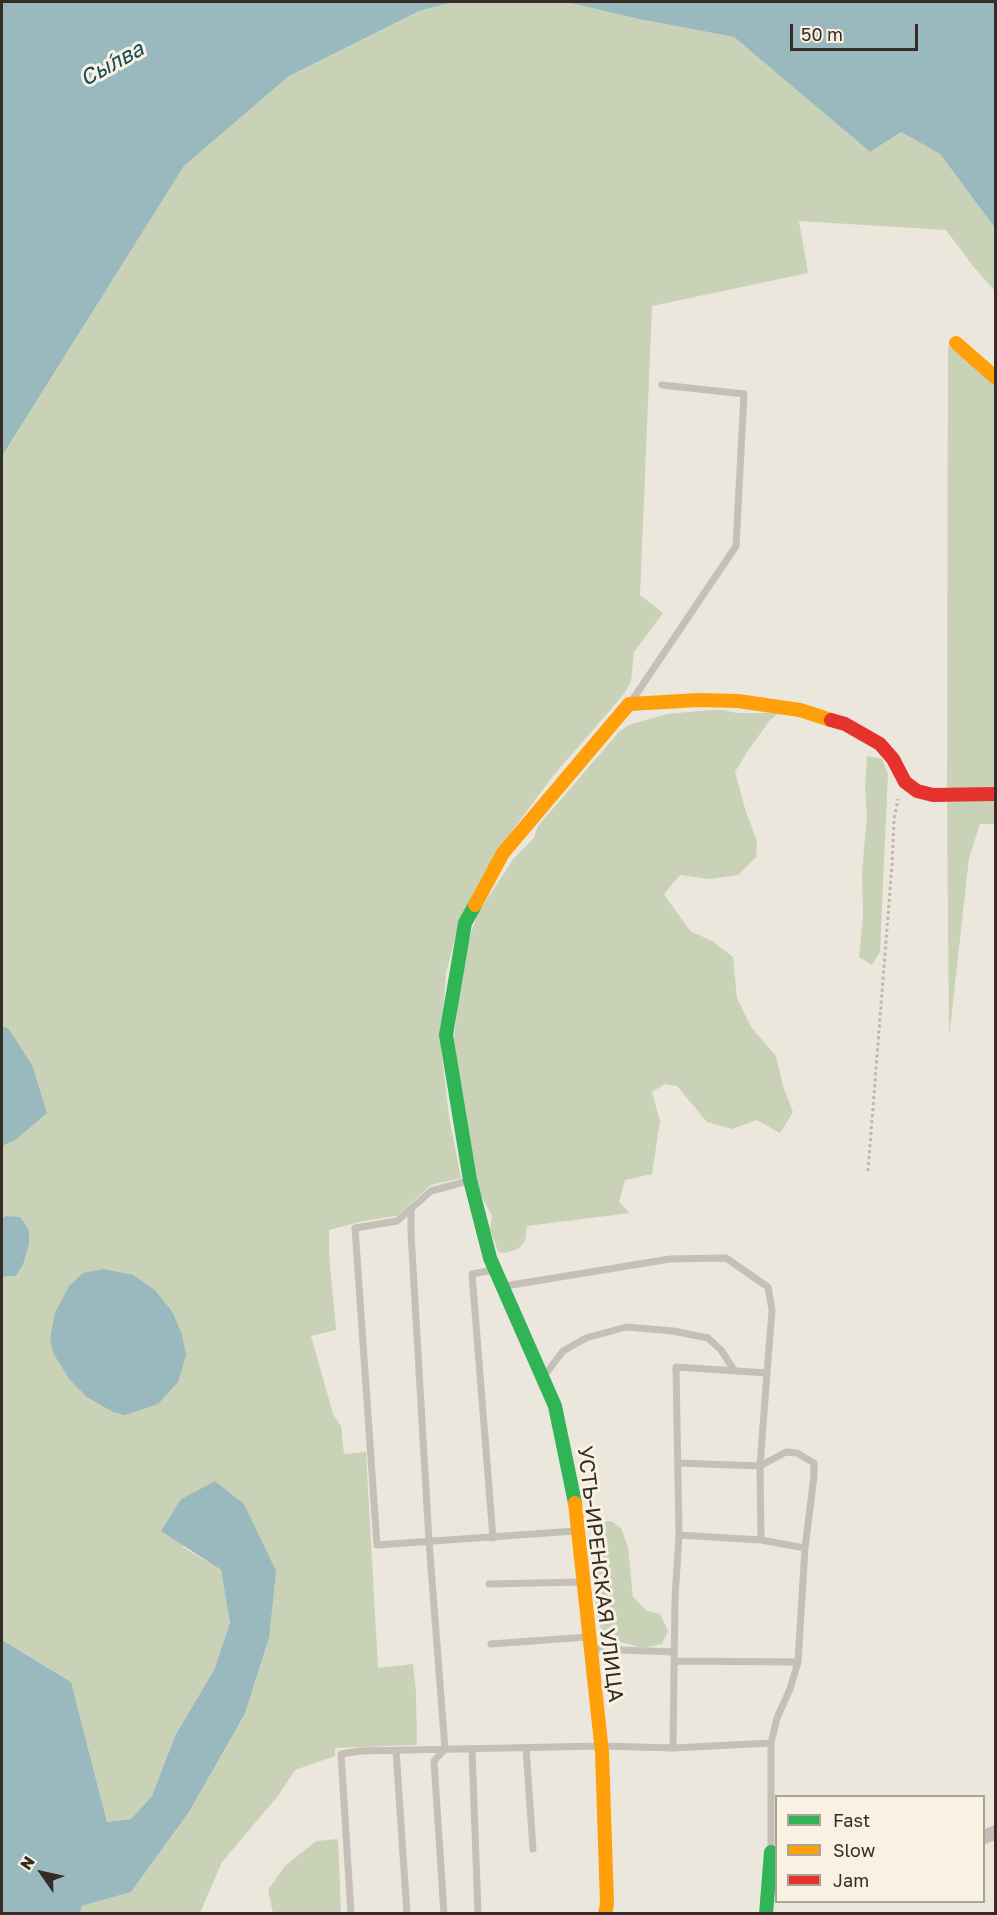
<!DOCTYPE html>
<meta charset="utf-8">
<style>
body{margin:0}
#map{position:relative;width:997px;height:1915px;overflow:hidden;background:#ece7dd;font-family:"Golos Text",sans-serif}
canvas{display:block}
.frame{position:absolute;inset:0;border:3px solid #342c25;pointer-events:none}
.legend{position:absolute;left:775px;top:1795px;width:210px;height:108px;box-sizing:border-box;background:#f9f2e3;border:2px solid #aaa397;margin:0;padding:8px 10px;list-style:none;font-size:18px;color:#342c25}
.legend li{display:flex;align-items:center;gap:12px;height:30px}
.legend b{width:30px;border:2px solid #aaa397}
.north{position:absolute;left:12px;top:1843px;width:60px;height:60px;-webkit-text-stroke:4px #f9f2e3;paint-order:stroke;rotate:304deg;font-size:16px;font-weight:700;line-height:24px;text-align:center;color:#342c25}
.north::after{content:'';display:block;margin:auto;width:21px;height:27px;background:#342c25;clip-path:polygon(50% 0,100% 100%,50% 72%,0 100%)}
.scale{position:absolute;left:790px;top:24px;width:128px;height:27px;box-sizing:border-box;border:3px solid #342c25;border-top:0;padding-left:8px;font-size:18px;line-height:21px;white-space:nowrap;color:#342c25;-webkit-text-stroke:4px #f9f2e3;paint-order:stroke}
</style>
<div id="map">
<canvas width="997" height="1915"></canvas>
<div class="frame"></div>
<ul class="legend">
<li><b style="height:8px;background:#30b455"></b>Fast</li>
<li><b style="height:8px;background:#ff9f0a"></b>Slow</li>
<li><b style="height:8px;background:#e5322d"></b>Jam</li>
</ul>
<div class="north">N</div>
<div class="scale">50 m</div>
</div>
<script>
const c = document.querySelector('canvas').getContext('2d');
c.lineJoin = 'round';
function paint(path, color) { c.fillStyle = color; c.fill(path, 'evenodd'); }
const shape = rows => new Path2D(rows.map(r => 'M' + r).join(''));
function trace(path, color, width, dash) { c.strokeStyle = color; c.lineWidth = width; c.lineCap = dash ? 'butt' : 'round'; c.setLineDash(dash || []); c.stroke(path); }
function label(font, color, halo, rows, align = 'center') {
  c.font = font + ' "Golos Text",sans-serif'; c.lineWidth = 6; c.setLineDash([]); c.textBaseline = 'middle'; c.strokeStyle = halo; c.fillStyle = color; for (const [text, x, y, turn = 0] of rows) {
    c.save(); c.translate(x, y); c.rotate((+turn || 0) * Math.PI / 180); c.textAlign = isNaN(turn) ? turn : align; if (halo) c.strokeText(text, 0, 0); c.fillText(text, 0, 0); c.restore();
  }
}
paint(shape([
 [454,2,566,2,639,19,734,37,870,152,901,132,940,154,995,228,995,291,973,266,946,230,799,221,808,273,652,306,640,595,663,613,634,652,631,681,624,694,553,776,506,839,461,916,446,973,441,1048,449,1117,461,1178,431,1185,397,1216,363,1221,329,1230,329,1254,336,1330,311,1336,333,1414,341,1426,344,1454,366,1452,378,1668,413,1664,416,1692,417,1745,335,1748,335,1756,295,1770,278,1796,222,1862,200,1913,80,1913,82,1906,131,1892,189,1812,245,1715,269,1638,244,1504,215,1481,181,1499,183,1547,221,1570,230,1623,214,1670,175,1736,152,1796,131,1819,107,1822,71,1682,2,1640,2,1277,16,1276,23,1265,29,1245,6,1216,2,1218,2,1146,15,1140,8,1028,2,1026,2,456,184,166,289,76,419,11],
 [948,346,995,385,996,790,947,791],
 [710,710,724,710,737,713,779,713,770,720,747,752,735,772,746,812,757,841,756,857,738,875,710,879,680,875,664,894,690,931,712,941,733,957,737,998,751,1027,776,1056,783,1086,793,1112,780,1133,757,1120,732,1129,707,1122,677,1086,665,1084,652,1092,660,1121,652,1174,625,1180,619,1202,630,1213,527,1226,525,1241,518,1249,505,1253,498,1252,490,1229,492,1216,472,1178,454,1038,464,953,478,913,514,858,534,838,538,826,619,732,629,725,667,714],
 [867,756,882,759,888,774,880,952,872,965,859,957,863,917,862,872,867,817,865,788],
 [947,801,996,801,995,824,980,824,969,858,949,1038],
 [611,1521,621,1528,628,1547,633,1597,647,1611,660,1614,668,1631,662,1644,643,1648,614,1640,602,1631,597,1618,592,1528,597,1522],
 [338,1839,341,1913,273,1913,268,1890,285,1866,316,1841]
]), '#c9d2b6');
paint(shape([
 [2,2,454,2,419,11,289,76,184,166,2,456],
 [566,2,995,2,995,228,940,154,901,132,870,152,734,37,639,19],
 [2,1026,8,1028,32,1065,47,1113,15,1140,2,1146],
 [6,1216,20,1217,29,1230,29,1245,23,1265,16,1276,2,1277,2,1218],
 [103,1269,133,1275,155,1290,173,1313,182,1335,186,1355,178,1382,158,1404,125,1415,113,1412,87,1397,70,1380,53,1353,50,1339,55,1313,69,1286,83,1273],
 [215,1481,244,1504,276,1571,269,1638,245,1714,189,1812,131,1892,82,1906,80,1913,2,1913,2,1640,71,1682,107,1822,131,1819,152,1796,175,1736,214,1670,230,1623,221,1570,161,1531,181,1499]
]), '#99b9be');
trace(shape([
 [868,1171,892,865,894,819,898,799]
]), '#bdb7af', 3, [3, 3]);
trace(shape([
 [631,702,736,546,744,394,662,385],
 [468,1181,431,1191,397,1221,355,1228,377,1545,575,1531],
 [411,1209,411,1233,429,1541,445,1749,434,1761,444,1914],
 [493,1270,472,1274,493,1538],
 [505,1286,670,1259,726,1258,768,1287,772,1310,767,1373],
 [544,1376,563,1351,586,1338,626,1327,673,1331,708,1338,721,1350,734,1370],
 [678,1463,760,1466,786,1452,797,1453,814,1463,814,1476,805,1548,798,1662,790,1689,777,1718,771,1743,771,1850],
 [679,1535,761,1540,805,1548],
 [489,1584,581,1582],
 [491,1644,587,1637],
 [593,1649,674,1652],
 [674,1661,798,1662],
 [526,1748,533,1849],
 [673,1748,675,1598,679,1535,676,1367,767,1373,760,1466,761,1540],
 [472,1749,478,1914],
 [396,1750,407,1914],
 [351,1914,341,1754,361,1751,601,1746,673,1748,771,1743]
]), '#c4bfb7', 7);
trace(shape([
 [984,1837,996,1832]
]), '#c4bfb7', 14);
trace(shape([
 [475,905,465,923,446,1035,470,1180,490,1258,555,1406,575,1503],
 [766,1914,771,1852]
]), '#30b455', 14);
trace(shape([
 [956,343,996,378],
 [475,905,503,853,629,704,699,700,738,701,800,710,831,720],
 [575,1503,602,1752,607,1904,605,1914]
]), '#ff9f0a', 14);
trace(shape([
 [831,720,845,724,880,744,893,759,905,782,917,791,933,795,996,794]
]), '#e5322d', 14);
label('21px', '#342c25', '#f9f2e3', [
 ["УСТЬ-ИРЕНСКАЯ УЛИЦА",600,1574,83]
]);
label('italic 22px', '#194b57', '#f9f2e3', [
 ["Сы́лва",112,64,-29]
]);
</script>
